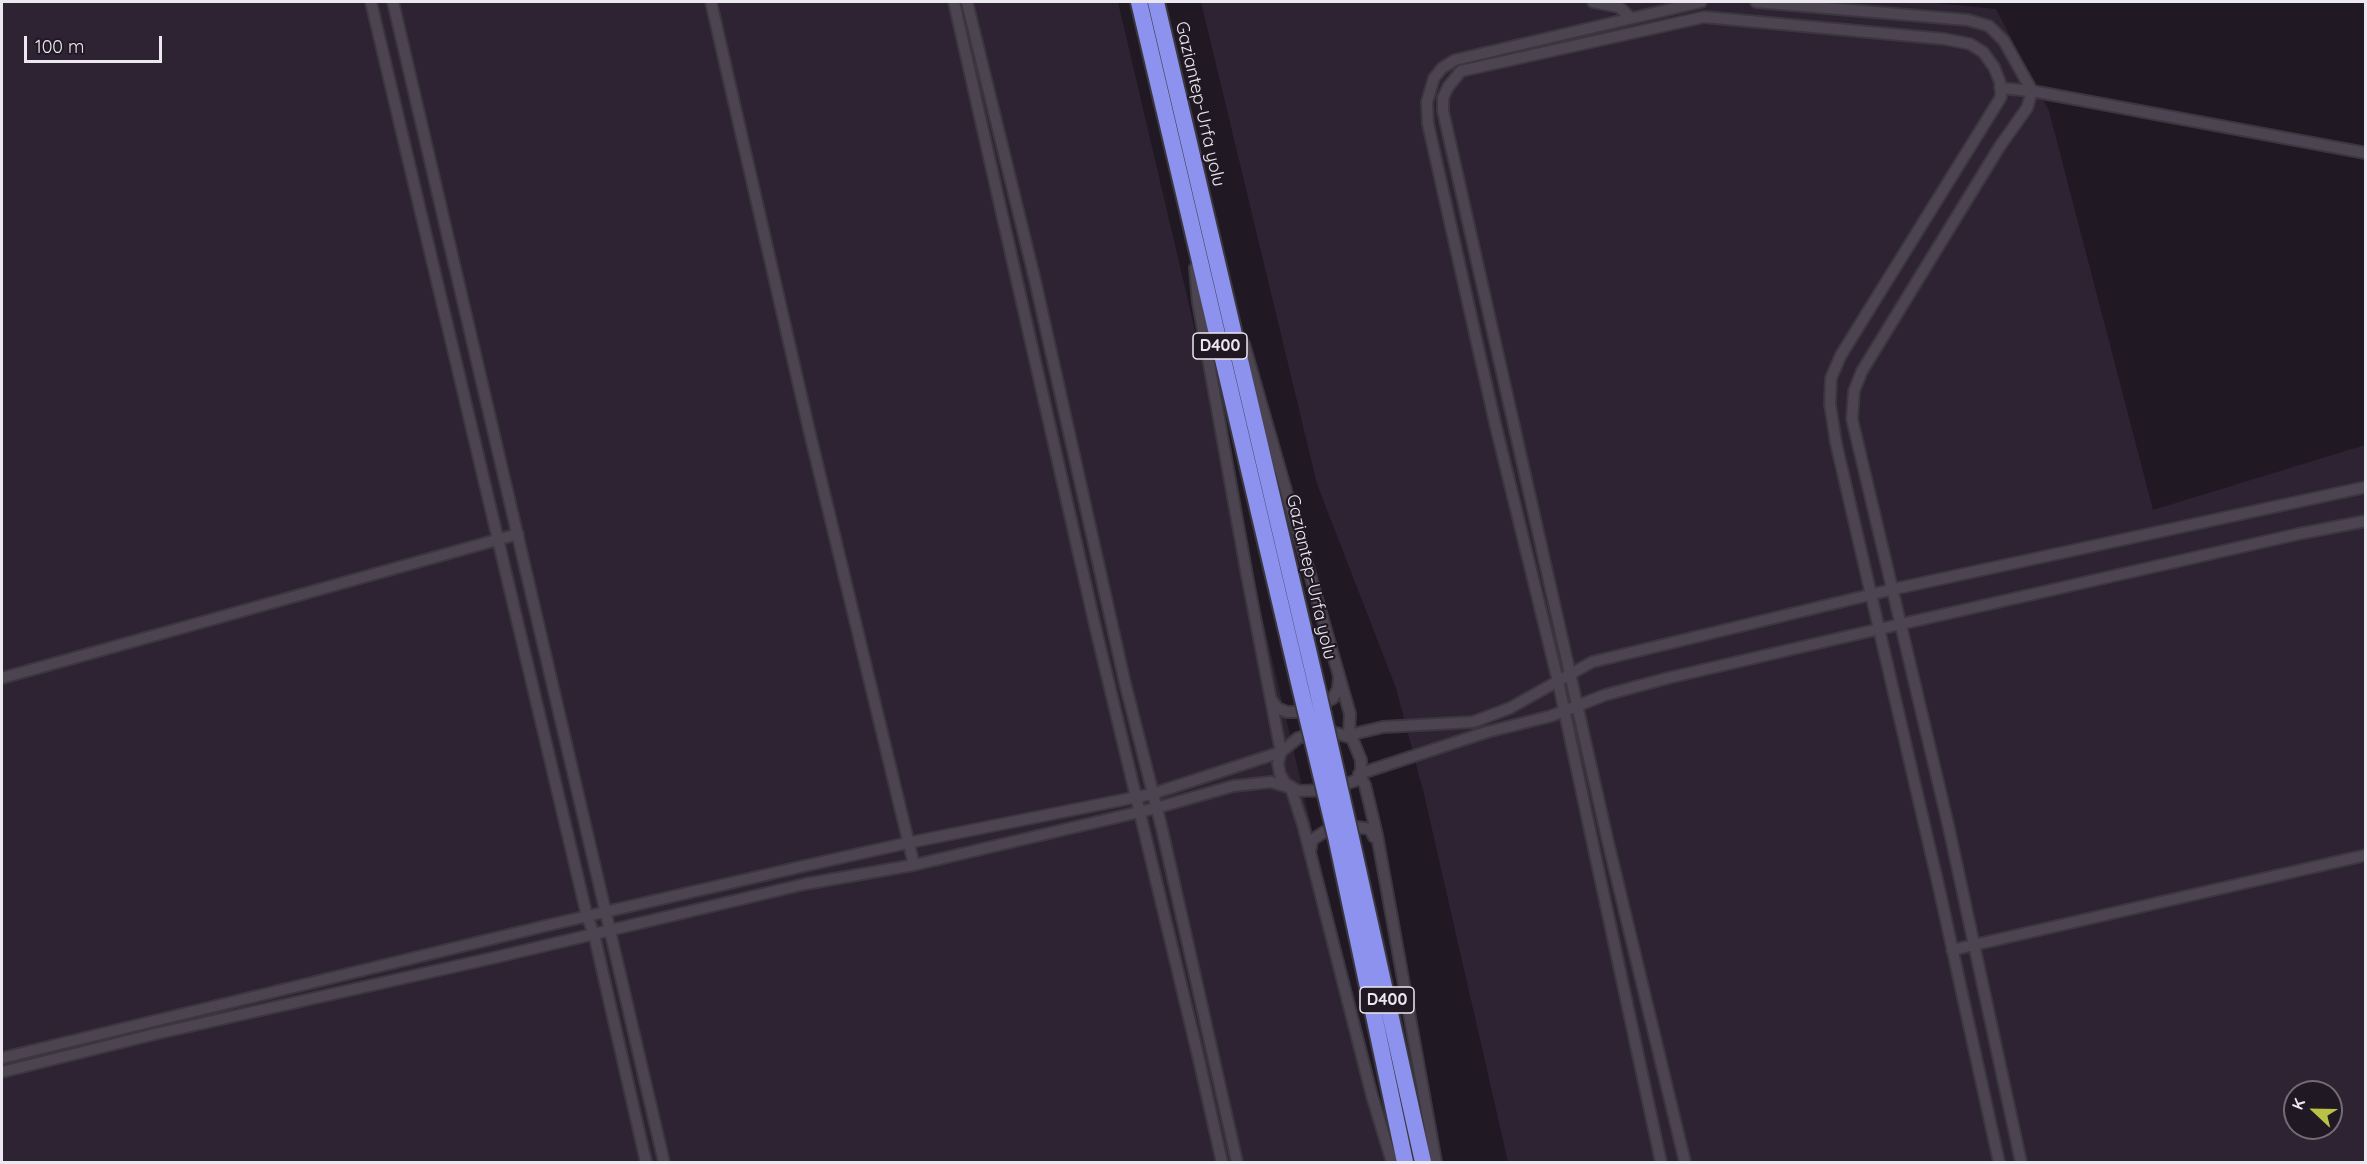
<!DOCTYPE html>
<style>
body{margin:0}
#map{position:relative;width:2367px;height:1164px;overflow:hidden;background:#201924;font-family:Quicksand,sans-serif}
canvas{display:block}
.frame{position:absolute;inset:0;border:3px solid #ece8ef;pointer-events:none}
.north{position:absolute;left:2283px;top:1080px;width:60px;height:60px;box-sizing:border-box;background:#201924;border:2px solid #726c75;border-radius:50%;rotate:292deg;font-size:16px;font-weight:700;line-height:24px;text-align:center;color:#ece8ef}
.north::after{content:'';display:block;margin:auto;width:21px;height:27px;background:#b9c146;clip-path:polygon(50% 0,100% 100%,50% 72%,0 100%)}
.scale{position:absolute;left:24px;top:36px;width:138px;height:27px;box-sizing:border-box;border:3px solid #ece8ef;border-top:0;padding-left:8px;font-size:18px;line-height:21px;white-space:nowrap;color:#ece8ef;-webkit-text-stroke:4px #201924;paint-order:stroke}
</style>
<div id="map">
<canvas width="2367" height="1164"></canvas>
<div class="frame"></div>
<div class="north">K</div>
<div class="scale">100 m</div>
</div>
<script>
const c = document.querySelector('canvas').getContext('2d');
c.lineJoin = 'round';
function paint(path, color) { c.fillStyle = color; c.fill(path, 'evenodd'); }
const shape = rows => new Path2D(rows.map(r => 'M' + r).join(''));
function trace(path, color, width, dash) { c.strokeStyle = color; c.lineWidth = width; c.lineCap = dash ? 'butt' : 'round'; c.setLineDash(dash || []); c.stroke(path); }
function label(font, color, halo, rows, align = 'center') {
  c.font = font + ' Quicksand,sans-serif'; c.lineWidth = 4.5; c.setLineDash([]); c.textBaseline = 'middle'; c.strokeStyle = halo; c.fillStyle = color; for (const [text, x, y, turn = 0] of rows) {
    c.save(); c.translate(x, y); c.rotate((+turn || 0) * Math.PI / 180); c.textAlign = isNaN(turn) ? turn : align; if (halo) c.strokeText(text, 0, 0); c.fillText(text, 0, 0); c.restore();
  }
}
paint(shape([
 [2,2,1118,2,1390,1162,2,1162],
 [1201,2,1926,2,1996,9,2049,111,2153,510,2365,445,2365,1162,1508,1162,1424,794,1396,688,1317,484],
 [2295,1092,2331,1092,2331,1128,2295,1128]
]), '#2d2333');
const minor = shape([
 [371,2,587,916,594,934,646,1162],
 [393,2,664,1162],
 [711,2,810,434,914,865],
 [954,2,1096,630,1197,1051,1222,1162],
 [967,2,1035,280,1125,683,1162,829,1237,1162],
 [1593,2,1619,7,1631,18],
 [1756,2,1968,20,1989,26,2004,41,2032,91,2027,108,2000,146,1862,371,1854,391,1852,419,1948,824,2021,1162],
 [2000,88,2032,91,2366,153],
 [1244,344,1350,714,1349,735,1383,727,1473,722,1510,708,1592,662,1894,589,2366,487],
 [2,678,518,534],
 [1271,699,1277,708,1287,712,1310,712,1333,698,1338,689,1339,678],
 [1319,732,1332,732,1352,738,1361,760,1361,771,1357,780,1329,790,1298,791,1285,783,1280,774,1278,763,1281,752,1298,738,1319,732],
 [1310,852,1312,840,1324,832,1344,825,1370,829,1374,837],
 [1952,950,2366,855],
 [2,1058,553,924,804,866,907,843,1152,794,1281,752,1248,581,1198,302,1195,268],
 [2,1072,155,1034,497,957,805,884,914,865,1156,808,1233,786,1271,782,1291,788,1303,825,1372,1096,1392,1162],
 [1436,1162,1377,835,1365,785,1359,774,1487,732,1551,716,1605,695,1668,678,1853,635,2298,534,2366,521],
 [1661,1162,1558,681,1495,423,1428,124,1427,102,1434,78,1442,68,1455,60,1701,2],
 [1685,1162,1608,842,1443,111,1443,98,1448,87,1461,71,1704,17,1945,39,1970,44,1983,52,1994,67,2000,82,2001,97,1841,355,1831,378,1830,404,1836,443,1939,888,1999,1162]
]);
const highway = shape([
 [1139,2,1301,691],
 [1156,2,1317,688],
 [1351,838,1423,1162],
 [1337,841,1405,1162]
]);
trace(minor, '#3b373f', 14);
trace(highway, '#3b373f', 20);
trace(minor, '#4c4551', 10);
trace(highway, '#8c92ee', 16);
const highwayBridge = shape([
 [1317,688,1351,838],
 [1301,691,1337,841]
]);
trace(highwayBridge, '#3b373f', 20, []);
trace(highwayBridge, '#8c92ee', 16);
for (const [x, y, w] of [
 [1220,346,54],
 [1387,1000,54]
]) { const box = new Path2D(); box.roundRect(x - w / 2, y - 13, w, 26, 4.5); c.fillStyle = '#201924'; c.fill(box); trace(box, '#ece8ef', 1.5); }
label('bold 16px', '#ece8ef', null, [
 ["D400",1220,346],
 ["D400",1387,1000]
]);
label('18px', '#ece8ef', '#201924', [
 ["Gaziantep-Urfa yolu",1200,104,77],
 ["Gaziantep-Urfa yolu",1311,577,77]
]);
</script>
